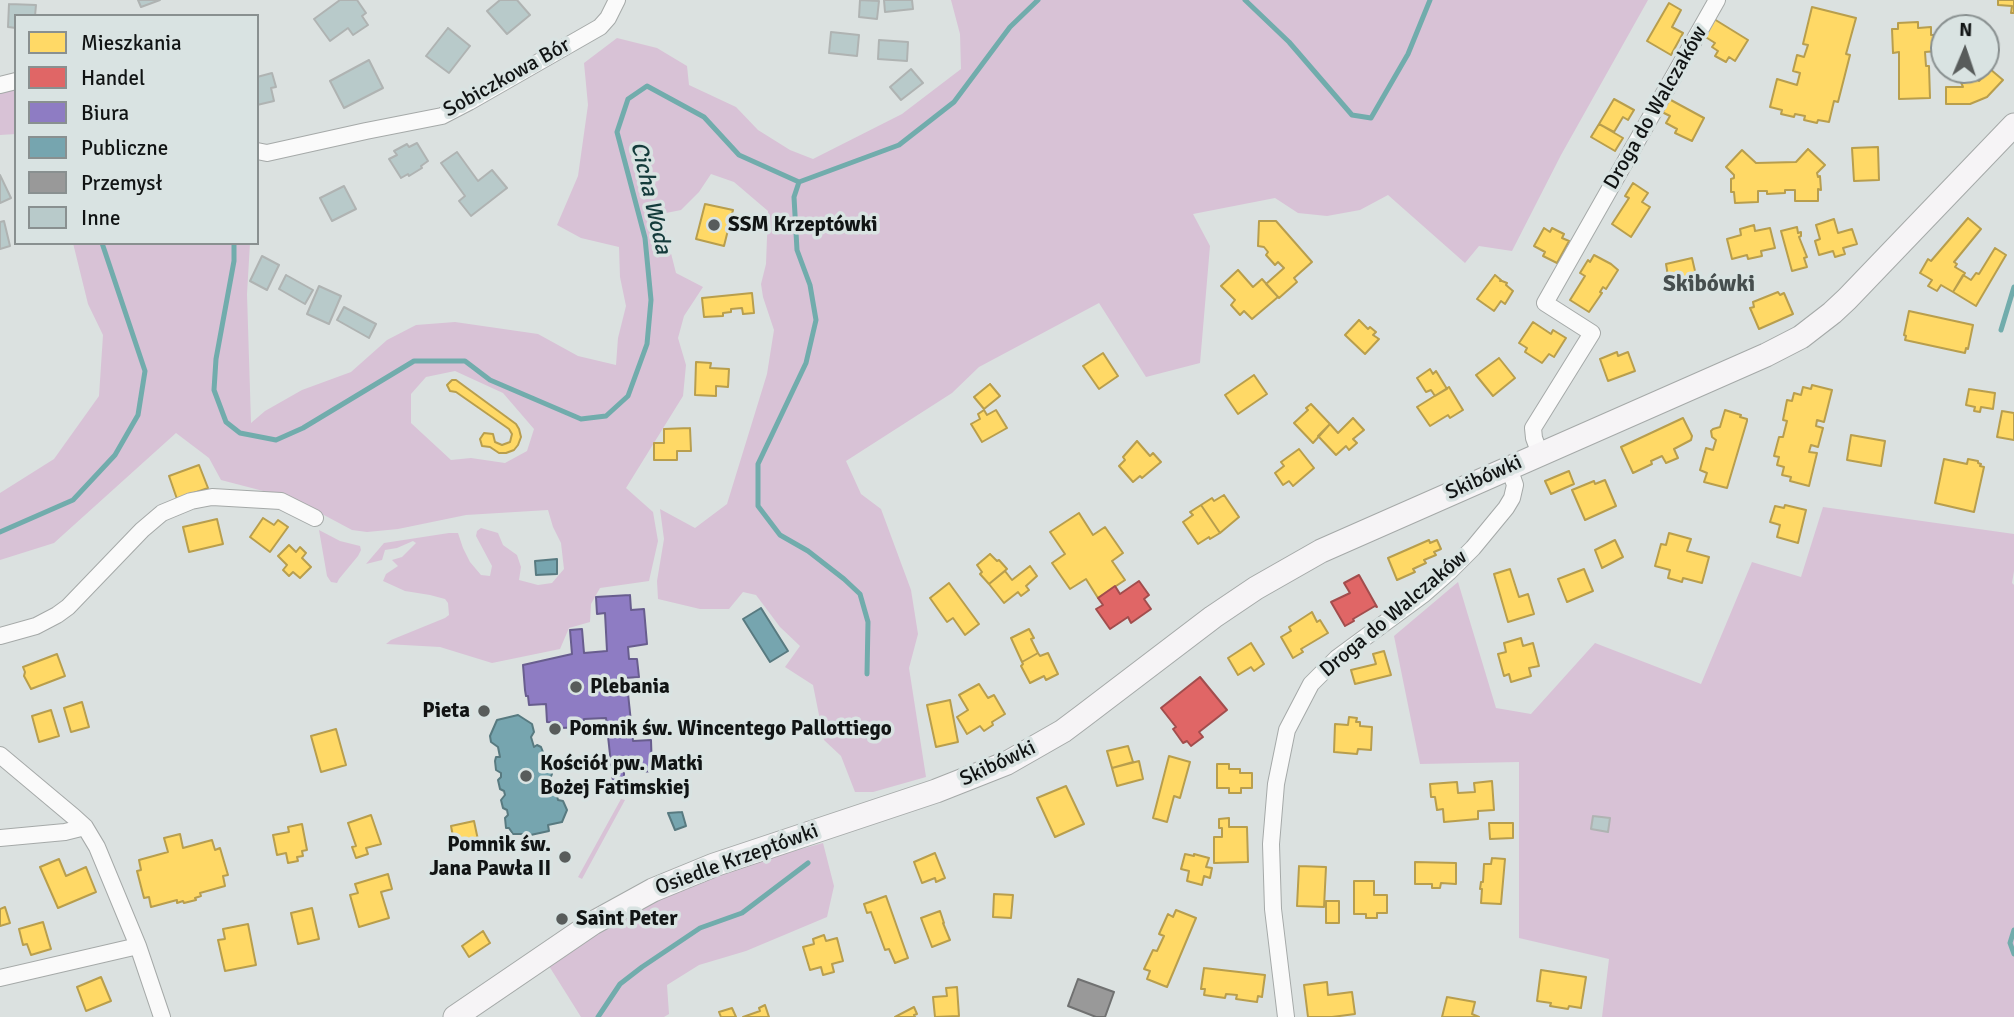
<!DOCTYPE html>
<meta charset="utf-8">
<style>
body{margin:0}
#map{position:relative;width:2014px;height:1017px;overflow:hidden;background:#dbe1e0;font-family:Signika,sans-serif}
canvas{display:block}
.legend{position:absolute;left:14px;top:14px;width:245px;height:231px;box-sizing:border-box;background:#d9e3e2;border:2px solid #899090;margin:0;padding:9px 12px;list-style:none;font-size:21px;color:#111414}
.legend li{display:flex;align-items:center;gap:14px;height:35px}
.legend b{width:35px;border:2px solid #899090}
.north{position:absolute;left:1930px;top:14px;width:70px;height:70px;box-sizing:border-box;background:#d9e3e2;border:2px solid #899090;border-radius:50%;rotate:2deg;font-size:19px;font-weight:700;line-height:28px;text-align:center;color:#111414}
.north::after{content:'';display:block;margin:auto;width:24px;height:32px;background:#585c5b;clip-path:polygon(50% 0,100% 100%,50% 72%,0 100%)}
</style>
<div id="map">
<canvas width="2014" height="1017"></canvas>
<ul class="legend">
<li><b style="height:19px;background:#ffd966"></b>Mieszkania</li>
<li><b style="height:19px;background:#e06666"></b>Handel</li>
<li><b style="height:19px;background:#8e7cc3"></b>Biura</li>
<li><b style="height:19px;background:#76a5af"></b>Publiczne</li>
<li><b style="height:19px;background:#999"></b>Przemysł</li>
<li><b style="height:19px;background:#b8caca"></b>Inne</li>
</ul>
<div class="north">N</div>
</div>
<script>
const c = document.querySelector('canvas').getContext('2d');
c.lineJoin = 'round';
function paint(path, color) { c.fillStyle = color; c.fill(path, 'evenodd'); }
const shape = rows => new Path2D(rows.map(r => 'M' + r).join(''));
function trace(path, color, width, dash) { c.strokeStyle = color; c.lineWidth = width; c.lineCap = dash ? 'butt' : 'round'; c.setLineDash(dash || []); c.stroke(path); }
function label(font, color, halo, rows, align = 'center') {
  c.font = font + ' Signika,sans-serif'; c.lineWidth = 7; c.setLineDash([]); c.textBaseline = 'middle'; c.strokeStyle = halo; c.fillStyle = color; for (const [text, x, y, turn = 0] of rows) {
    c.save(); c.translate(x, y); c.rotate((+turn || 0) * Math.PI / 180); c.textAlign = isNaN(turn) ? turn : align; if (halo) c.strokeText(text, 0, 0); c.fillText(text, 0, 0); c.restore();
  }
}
paint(shape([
 [951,0,1648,0,1561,155,1512,251,1479,246,1465,263,1388,195,1360,210,1327,216,1298,213,1275,198,1193,214,1210,246,1200,363,1146,377,1099,303,979,367,952,393,846,461,861,494,881,509,911,590,918,634,909,668,926,777,873,792,855,792,841,756,824,740,813,685,785,667,800,646,780,627,756,595,743,592,729,609,700,609,658,599,657,581,664,539,660,509,695,528,727,504,767,374,774,330,763,297,761,284,766,264,768,211,734,182,711,174,699,192,681,210,661,214,676,273,703,287,684,316,678,338,686,365,683,396,626,488,653,512,658,541,649,581,600,588,591,604,590,622,569,628,560,649,492,663,440,647,386,644,391,640,445,618,449,615,448,603,445,599,430,595,405,591,383,581,386,574,398,566,392,560,402,557,416,543,413,541,397,548,385,550,382,560,366,564,384,543,449,533,458,533,463,548,470,562,481,575,490,576,492,566,476,536,477,531,481,528,498,533,503,545,517,555,521,567,519,580,538,585,552,583,564,569,561,543,553,527,548,510,466,515,398,529,367,532,352,530,294,499,221,480,209,458,176,433,54,543,0,560,0,493,54,459,99,396,103,335,88,304,73,243,250,243,247,294,251,423,265,411,302,390,351,372,387,340,416,325,455,322,538,334,578,356,616,365,618,338,626,306,620,277,619,247,581,238,557,225,578,176,588,105,584,63,617,38,657,48,687,66,689,85,736,107,758,130,790,150,813,159,902,114,961,69,960,34],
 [455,371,503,393,534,429,527,451,505,463,471,458,451,460,411,423,411,394,426,377],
 [16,89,16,134,0,135,0,93],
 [1823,507,2014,534,2014,571,2012,583,2014,585,2014,1017,1602,1017,1609,959,1519,938,1519,762,1420,764,1394,636,1458,582,1496,708,1531,714,1595,643,1701,684,1752,562,1801,577],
 [319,530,340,541,360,546,361,550,358,556,339,579,337,583,331,582,327,576],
 [621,799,625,800,582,879,578,877],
 [823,843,834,886,827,917,746,951,699,965,667,985,669,1014,664,1017,581,1017,549,966,596,934,641,909,690,885,761,860]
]), '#d8c2d6');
const homes = shape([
 [1998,0,2014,0,2014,13,2011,13,2012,6,1998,5,1998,0],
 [1669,3,1681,10,1672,27,1683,33,1671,55,1647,41,1669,3],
 [1812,7,1856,18,1846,54,1850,55,1838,102,1834,101,1829,122,1818,120,1817,123,1804,120,1805,116,1795,114,1794,117,1781,114,1782,110,1770,107,1777,79,1797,85,1800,73,1793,71,1797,55,1804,57,1808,45,1803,44,1812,7],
 [1714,19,1748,40,1735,61,1729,57,1726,62,1715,56,1718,51,1712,47,1715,43,1704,36,1714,19],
 [1918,22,1918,28,1931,27,1931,35,1937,35,1938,51,1925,52,1926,66,1929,66,1930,98,1899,99,1899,52,1893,53,1892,29,1898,29,1898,23,1918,22],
 [1990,69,2003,80,1987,97,1970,104,1946,104,1946,87,1963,87,1960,80,1975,73,1979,81,1990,69],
 [1614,99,1634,110,1628,120,1623,117,1614,132,1599,124,1614,99],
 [1669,99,1704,118,1692,141,1675,133,1677,129,1666,123,1670,116,1662,112,1669,99],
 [1599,124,1623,138,1615,151,1591,137,1599,124],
 [1878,147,1879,180,1854,181,1852,148,1878,147],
 [1808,149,1825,165,1817,173,1818,177,1820,176,1821,190,1818,189,1818,201,1795,201,1795,190,1785,190,1785,193,1767,194,1767,191,1758,191,1758,202,1735,203,1734,192,1731,192,1731,179,1734,178,1734,175,1726,167,1742,150,1756,163,1796,162,1808,149],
 [1633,183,1648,193,1642,202,1650,207,1631,237,1612,224,1629,198,1625,196,1633,183],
 [705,204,733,210,724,246,696,239,705,204],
 [1968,218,1981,229,1954,262,1957,264,1955,267,1965,273,1953,292,1941,285,1937,291,1928,286,1932,280,1920,273,1928,259,1931,261,1968,218],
 [1834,219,1838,233,1852,229,1857,244,1843,248,1845,254,1835,257,1833,251,1819,255,1815,241,1820,239,1816,225,1834,219],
 [1259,221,1276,221,1312,262,1294,278,1297,282,1279,298,1266,284,1284,268,1278,262,1275,265,1266,255,1268,252,1264,247,1258,246,1259,221],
 [1754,225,1755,231,1770,228,1775,248,1761,251,1762,256,1748,259,1747,255,1732,259,1727,239,1741,235,1740,229,1754,225],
 [1797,227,1798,233,1801,232,1801,236,1799,237,1807,257,1804,258,1807,267,1792,271,1781,231,1797,227],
 [1544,228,1550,232,1552,228,1564,234,1562,238,1569,241,1557,263,1543,256,1545,252,1534,246,1544,228],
 [1995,248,2006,255,1976,306,1953,292,1963,275,1971,280,1976,273,1979,274,1995,248],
 [1594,255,1611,264,1618,270,1606,289,1603,287,1600,292,1602,293,1589,312,1570,300,1585,276,1580,273,1588,260,1590,262,1594,255],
 [1692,258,1698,284,1677,289,1674,275,1668,276,1666,264,1692,258],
 [1238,270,1253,287,1262,279,1278,297,1252,319,1244,311,1240,315,1231,305,1235,300,1221,286,1238,270],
 [1495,275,1501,280,1500,281,1502,281,1507,283,1506,285,1513,291,1505,304,1501,301,1494,311,1477,299,1495,275],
 [1778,292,1780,295,1784,293,1793,314,1759,329,1750,308,1754,307,1753,302,1778,292],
 [752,293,754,313,743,314,742,308,731,309,731,312,723,313,723,316,704,317,702,298,752,293],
 [1909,311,1973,325,1968,349,1966,348,1965,353,1905,340,1906,336,1904,335,1909,311],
 [1359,320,1368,329,1370,327,1376,332,1373,335,1379,339,1365,354,1345,335,1359,320],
 [1533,322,1551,334,1553,330,1566,338,1554,357,1549,354,1542,363,1525,352,1527,348,1519,343,1533,322],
 [1617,352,1618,356,1628,352,1635,371,1608,381,1600,359,1617,352],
 [1103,353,1118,376,1099,389,1083,366,1103,353],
 [1499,358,1515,378,1493,396,1476,375,1499,358],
 [696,362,711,363,710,368,729,369,728,387,716,386,716,396,695,395,696,362],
 [1430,369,1433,374,1436,371,1447,389,1435,396,1431,390,1426,392,1417,378,1430,369],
 [1254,375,1267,394,1238,414,1225,395,1254,375],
 [452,380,456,380,516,424,519,429,521,437,518,445,514,450,506,453,499,453,490,447,482,446,480,439,484,433,493,434,495,442,502,445,510,442,512,434,509,429,456,392,450,391,447,385,452,380],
 [990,384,1000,396,984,409,974,397,990,384],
 [1812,385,1832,390,1824,422,1817,420,1816,426,1823,428,1818,447,1811,445,1809,452,1817,453,1809,486,1790,481,1791,477,1782,475,1784,467,1777,465,1779,457,1774,456,1779,437,1783,437,1787,421,1783,420,1787,400,1792,401,1794,393,1801,395,1803,387,1811,389,1812,385],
 [1449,387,1463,410,1450,418,1448,415,1430,426,1417,407,1449,387],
 [1969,389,1995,393,1993,409,1981,407,1980,412,1974,411,1975,407,1966,405,1969,389],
 [1311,404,1330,424,1313,443,1294,423,1308,410,1306,408,1311,404],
 [984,410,987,415,996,410,1007,428,982,442,971,424,980,419,978,414,984,410],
 [1725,410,1741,415,1740,417,1747,419,1747,421,1727,488,1704,482,1707,473,1700,470,1706,448,1713,450,1716,440,1712,437,1711,431,1713,429,1720,427,1725,410],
 [2002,411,2014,413,2014,440,1997,437,2002,411],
 [1353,418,1364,430,1353,439,1357,443,1349,450,1346,446,1336,455,1318,436,1330,424,1338,433,1353,418],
 [1683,418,1692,436,1691,440,1674,449,1678,458,1666,463,1662,456,1651,461,1652,464,1633,473,1621,447,1683,418],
 [690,428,691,451,677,451,677,460,654,460,654,443,664,443,664,429,690,428],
 [1851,435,1885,441,1881,466,1847,460,1851,435],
 [1137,441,1150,456,1153,453,1161,462,1142,478,1140,476,1133,482,1119,466,1125,460,1123,457,1137,441],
 [1299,449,1314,468,1293,486,1289,481,1283,485,1275,473,1284,466,1281,462,1299,449],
 [1944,459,1967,464,1968,459,1978,461,1978,463,1981,464,1980,466,1984,467,1974,512,1935,503,1944,459],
 [199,465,208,488,177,499,169,476,199,465],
 [1569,471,1574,484,1551,494,1545,481,1569,471],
 [1605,480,1616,506,1585,520,1572,490,1594,481,1595,484,1605,480],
 [1224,495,1239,517,1220,533,1201,505,1212,498,1214,501,1224,495],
 [1201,505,1220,533,1210,539,1209,537,1198,544,1183,522,1193,515,1190,512,1201,505],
 [1785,505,1806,510,1798,543,1777,537,1780,525,1770,522,1775,506,1784,508,1785,505],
 [1079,513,1093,535,1105,527,1123,553,1112,561,1125,580,1098,598,1086,579,1070,589,1052,563,1065,554,1050,532,1079,513],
 [263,518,274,525,278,520,288,527,270,552,250,537,263,518],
 [217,519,223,544,189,552,183,527,217,519],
 [1669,533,1691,539,1687,551,1709,557,1702,583,1683,578,1682,582,1668,578,1670,570,1655,566,1661,544,1666,545,1669,533],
 [1429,540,1430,543,1437,540,1441,549,1434,552,1436,555,1424,560,1426,563,1413,569,1415,572,1397,580,1388,558,1429,540],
 [1615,540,1623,557,1602,568,1595,550,1615,540],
 [289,545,296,552,300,547,306,553,302,558,311,567,300,578,293,572,289,576,283,570,287,565,278,556,289,545],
 [990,554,997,561,999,560,1007,569,989,584,980,574,982,572,977,565,990,554],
 [1030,566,1037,576,1026,586,1029,590,1021,596,1018,592,1004,603,989,584,1005,571,1012,580,1030,566],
 [1510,569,1519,597,1528,594,1534,614,1508,622,1494,574,1510,569],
 [1584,569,1593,591,1567,602,1558,579,1584,569],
 [949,583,979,624,965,635,953,618,947,622,930,598,949,583],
 [1312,612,1317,622,1320,620,1328,633,1301,649,1303,652,1293,658,1281,637,1291,631,1289,627,1312,612],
 [1029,629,1034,638,1031,639,1038,653,1022,662,1011,638,1029,629],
 [1521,638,1523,646,1533,643,1539,666,1529,668,1531,676,1511,682,1509,674,1504,676,1498,654,1506,652,1504,643,1521,638],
 [1251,643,1264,664,1254,671,1251,667,1238,675,1228,658,1251,643],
 [1384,651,1391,675,1355,684,1351,670,1376,664,1373,654,1384,651],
 [1038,653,1040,656,1048,653,1058,674,1046,680,1044,676,1030,683,1021,666,1023,664,1022,662,1038,653],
 [57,654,65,676,31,689,24,676,25,672,23,667,57,654],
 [979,684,988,698,994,695,1005,714,992,722,993,725,984,731,980,726,967,734,957,717,968,710,959,695,979,684],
 [950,700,958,742,936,747,927,705,950,700],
 [82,702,89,727,71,732,64,708,82,702],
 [51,710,59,736,39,742,32,716,51,710],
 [1349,717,1357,718,1356,722,1360,722,1360,726,1372,727,1371,750,1358,749,1357,754,1334,752,1335,724,1348,725,1349,717],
 [336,729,346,765,321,772,311,736,336,729],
 [1128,746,1133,762,1112,768,1107,751,1128,746],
 [1169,756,1190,762,1180,798,1174,796,1167,822,1153,818,1169,756],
 [1139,761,1143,779,1117,786,1112,768,1139,761],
 [1217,764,1229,764,1229,769,1240,769,1240,773,1252,773,1252,788,1241,788,1241,793,1229,793,1229,788,1217,788,1217,764],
 [1492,781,1494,810,1478,811,1478,819,1444,822,1443,809,1437,810,1435,797,1431,797,1430,784,1457,782,1458,793,1475,792,1474,783,1492,781],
 [1066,786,1084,824,1055,837,1037,798,1066,786],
 [371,815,381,844,366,848,368,854,356,858,352,847,356,846,348,823,371,815],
 [1229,818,1229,827,1247,827,1248,862,1214,863,1214,837,1222,837,1222,828,1219,828,1219,819,1229,818],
 [474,821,478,840,455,847,451,826,474,821],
 [1489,823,1513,823,1513,838,1490,839,1489,823],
 [302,824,307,850,302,851,303,856,297,857,298,861,288,863,286,853,277,855,273,835,289,832,288,827,302,824],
 [180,834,183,848,212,840,215,850,220,848,228,875,223,876,225,886,200,893,201,896,195,898,196,900,184,903,183,901,177,903,177,900,151,907,149,897,144,898,137,871,141,870,139,860,168,852,164,838,180,834],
 [935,853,945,878,936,882,935,878,922,883,914,862,935,853],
 [1185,854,1194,856,1194,854,1209,858,1206,867,1212,868,1210,878,1204,876,1202,885,1187,881,1189,871,1181,869,1185,854],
 [1492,858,1505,859,1501,904,1481,903,1482,889,1480,889,1481,882,1483,882,1484,864,1491,864,1492,858],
 [59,859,66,876,86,867,96,892,58,908,40,867,59,859],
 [1415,862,1456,863,1456,884,1441,883,1440,888,1432,888,1432,884,1415,884,1415,862],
 [1299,866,1326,867,1324,907,1297,906,1299,866],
 [388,874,392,889,381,892,389,918,359,927,350,895,358,893,355,884,388,874],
 [1354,881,1374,881,1374,895,1387,895,1387,913,1377,913,1377,918,1366,918,1366,914,1354,914,1354,881],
 [994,894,1013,895,1011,918,993,917,994,894],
 [886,896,908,958,895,963,889,949,885,950,871,912,867,913,864,904,886,896],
 [1326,901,1339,901,1339,923,1326,923,1326,901],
 [5,907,10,923,0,926,0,909,5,907],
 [312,908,319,939,298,944,291,913,312,908],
 [1176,910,1196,918,1167,987,1147,979,1150,971,1144,969,1153,950,1157,951,1164,936,1159,934,1168,914,1173,917,1176,910],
 [940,911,944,923,943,923,950,940,932,947,921,918,940,911],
 [43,922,51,949,31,955,27,944,23,945,19,929,43,922],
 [248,924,256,965,225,971,218,940,225,939,223,929,248,924],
 [483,931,490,943,469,957,462,946,483,931],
 [824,935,826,941,837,938,843,961,832,964,834,972,823,975,821,967,810,970,803,947,814,944,813,939,824,935],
 [1204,968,1265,975,1262,997,1258,996,1257,1002,1236,999,1237,995,1226,994,1225,998,1204,995,1205,989,1201,989,1204,968],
 [1541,970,1586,977,1581,1008,1569,1006,1568,1009,1550,1006,1551,1003,1537,1001,1541,970],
 [101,977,111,1001,86,1011,77,987,101,977],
 [1327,982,1328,995,1352,992,1355,1014,1332,1017,1308,1017,1304,985,1327,982],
 [957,987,959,1016,935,1017,933,997,947,996,946,988,957,987],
 [1447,997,1475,1002,1472,1014,1479,1017,1442,1017,1447,997],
 [765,1005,769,1017,743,1017,760,1011,759,1008,765,1005],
 [914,1007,917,1014,914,1015,915,1017,895,1017,914,1007],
 [732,1008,736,1017,721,1017,719,1012,732,1008]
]);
paint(homes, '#ffd966');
trace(homes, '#b89e4d', 2);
const shops = shape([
 [1359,575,1377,607,1375,606,1353,619,1354,621,1345,626,1331,602,1350,593,1344,583,1359,575],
 [1139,581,1149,595,1144,599,1151,609,1131,623,1128,617,1110,629,1096,609,1103,605,1098,598,1115,586,1120,594,1139,581],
 [1200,677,1227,710,1199,732,1203,737,1191,746,1187,741,1183,743,1173,729,1176,727,1161,708,1200,677]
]);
paint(shops, '#e06666');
trace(shops, '#a24d4d', 2);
const offices = shape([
 [630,595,631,610,644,609,647,644,628,647,629,659,637,659,639,677,624,678,624,684,627,684,633,741,651,740,652,771,642,772,641,765,628,767,628,770,624,770,624,781,613,782,606,718,584,719,584,727,561,728,560,723,547,722,546,704,529,705,528,696,526,696,525,690,523,665,572,654,570,630,582,629,584,653,607,651,605,613,597,614,596,597,630,595]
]);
paint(offices, '#8e7cc3');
trace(offices, '#685d8e', 2);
const public = shape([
 [557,559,557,574,536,575,535,561,557,559],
 [761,608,788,651,770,662,743,619,761,608],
 [518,715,532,724,534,732,531,737,534,747,537,745,541,747,545,757,543,761,544,765,549,766,552,774,550,779,551,782,556,784,559,791,557,796,558,800,563,801,567,810,562,822,548,825,549,831,526,836,523,834,513,834,509,828,506,828,505,818,508,815,507,810,503,808,501,800,505,795,504,791,500,789,498,780,501,777,501,773,496,770,495,761,496,757,500,757,498,747,491,742,490,736,497,720,518,715],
 [682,812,686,826,675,830,668,813,682,812]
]);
paint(public, '#76a5af');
trace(public, '#587a80', 2);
const industry = shape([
 [1078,979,1114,992,1105,1017,1096,1017,1068,1006,1078,979]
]);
paint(industry, '#999');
trace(industry, '#707171', 2);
trace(shape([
 [1245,0,1289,42,1352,115,1371,118,1408,54,1430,0],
 [799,182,794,197,797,250,810,285,816,320,806,363,758,464,758,506,780,535,808,551,844,579,860,594,868,622,867,674],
 [234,243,234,261,216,359,214,390,226,422,240,433,276,440,303,428,414,361,465,361,490,380,581,419,606,416,628,396,647,344,651,300,645,238,617,132,628,99,647,86,704,117,739,155,799,182,899,145,954,102,1010,27,1038,0],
 [2001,330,2014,287],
 [0,532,73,500,115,455,138,415,145,371,102,243],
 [2014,930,2010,943,2014,954],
 [598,1017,620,984,642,967,700,928,742,913,808,863]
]), '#71acac', 5);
const building = shape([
 [138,0,160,0,141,7,138,0],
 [340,0,357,0,366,13,362,16,368,25,353,35,348,28,330,41,314,19,340,0],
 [500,0,517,0,530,15,507,34,487,11,500,0],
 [860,0,879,1,877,19,859,17,860,0],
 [884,0,912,0,913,9,885,12,884,0],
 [9,4,36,5,35,16,16,16,16,28,8,27,9,4],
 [448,28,470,46,449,73,426,56,448,28],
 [831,32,859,35,857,56,829,53,831,32],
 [879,40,908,42,907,61,878,59,879,40],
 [369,60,383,88,344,108,330,81,369,60],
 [911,69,923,83,901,100,890,87,911,69],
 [272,73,276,87,271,88,274,101,257,105,257,77,272,73],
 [417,143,428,161,421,166,422,168,409,176,408,174,401,178,389,159,397,155,394,151,407,144,409,147,417,143],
 [457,152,478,181,492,170,507,188,471,216,459,201,465,196,441,163,457,152],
 [0,175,11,198,0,203,0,175],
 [344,186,356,209,332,221,320,198,344,186],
 [4,221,10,246,0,249,0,222,4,221],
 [262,256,279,265,267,290,250,281,262,256],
 [286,275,313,290,305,304,279,289,286,275],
 [319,286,341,296,329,324,307,314,319,286],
 [344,307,376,324,369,338,337,320,344,307],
 [1593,816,1610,818,1608,832,1591,829,1593,816]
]);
paint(building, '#b8caca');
trace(building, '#afb3b2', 2);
const street = shape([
 [0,85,16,81],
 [257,151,267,153,366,131,442,116,469,102,600,27,608,18,617,0],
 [1540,454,1534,438,1533,428,1592,333,1545,303,1717,0],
 [0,636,36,626,57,615,68,607,142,530,162,513,191,501,212,497,281,501,315,518],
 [0,755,74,817,85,827,97,847,138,946,162,1017],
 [0,838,65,832,85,827],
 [0,978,138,946],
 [1286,1017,1273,909,1271,844,1276,784,1287,730,1311,684,1337,658,1424,594,1449,572,1473,548,1506,508,1512,498,1515,485,1509,468]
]);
const secondary = shape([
 [455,1017,593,923,653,890,714,865,936,791,1007,763,1063,731,1083,716,1213,617,1256,588,1321,551,1766,355,1801,337,1832,313,1847,299,2014,125]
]);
trace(street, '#a5a9a8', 18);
trace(secondary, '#a5a9a8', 25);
trace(street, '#fafafa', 16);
trace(secondary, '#f6f4f6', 23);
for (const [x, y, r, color] of [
 [714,225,7,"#585c5b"],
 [576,687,7,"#585c5b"],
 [484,711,7,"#585c5b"],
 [555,729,7,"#585c5b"],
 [526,776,7,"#585c5b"],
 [565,857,7,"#585c5b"],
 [562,919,7,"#585c5b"]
]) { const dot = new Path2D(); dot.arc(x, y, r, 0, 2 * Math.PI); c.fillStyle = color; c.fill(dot); trace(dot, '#d9e3e2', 2.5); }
label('21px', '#111414', '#d9e3e2', [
 ["Sobiczkowa Bór",507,78,-29],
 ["Droga do Walczaków",1656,108,-60],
 ["Skibówki",1484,478,-24],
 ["Droga do Walczaków",1394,614,-40],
 ["Skibówki",998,764,-25],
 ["Osiedle Krzeptówki",737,860,-20]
]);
label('bold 21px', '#111414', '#d9e3e2', [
 ["SSM Krzeptówki",728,225],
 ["Plebania",590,687],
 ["Pieta",470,711,"right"],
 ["Pomnik św. Wincentego Pallottiego",569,729],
 ["Kościół pw. Matki",540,764],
 ["Bożej Fatimskiej",540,788],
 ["Pomnik św.",551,845,"right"],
 ["Jana Pawła II",551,869,"right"],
 ["Saint Peter",576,919]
], 'left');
label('italic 23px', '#143b3b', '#d9e3e2', [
 ["Cicha Woda",650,198,77]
]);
label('bold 23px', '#464e4e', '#d9e3e2', [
 ["Skibówki",1709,285]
]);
</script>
